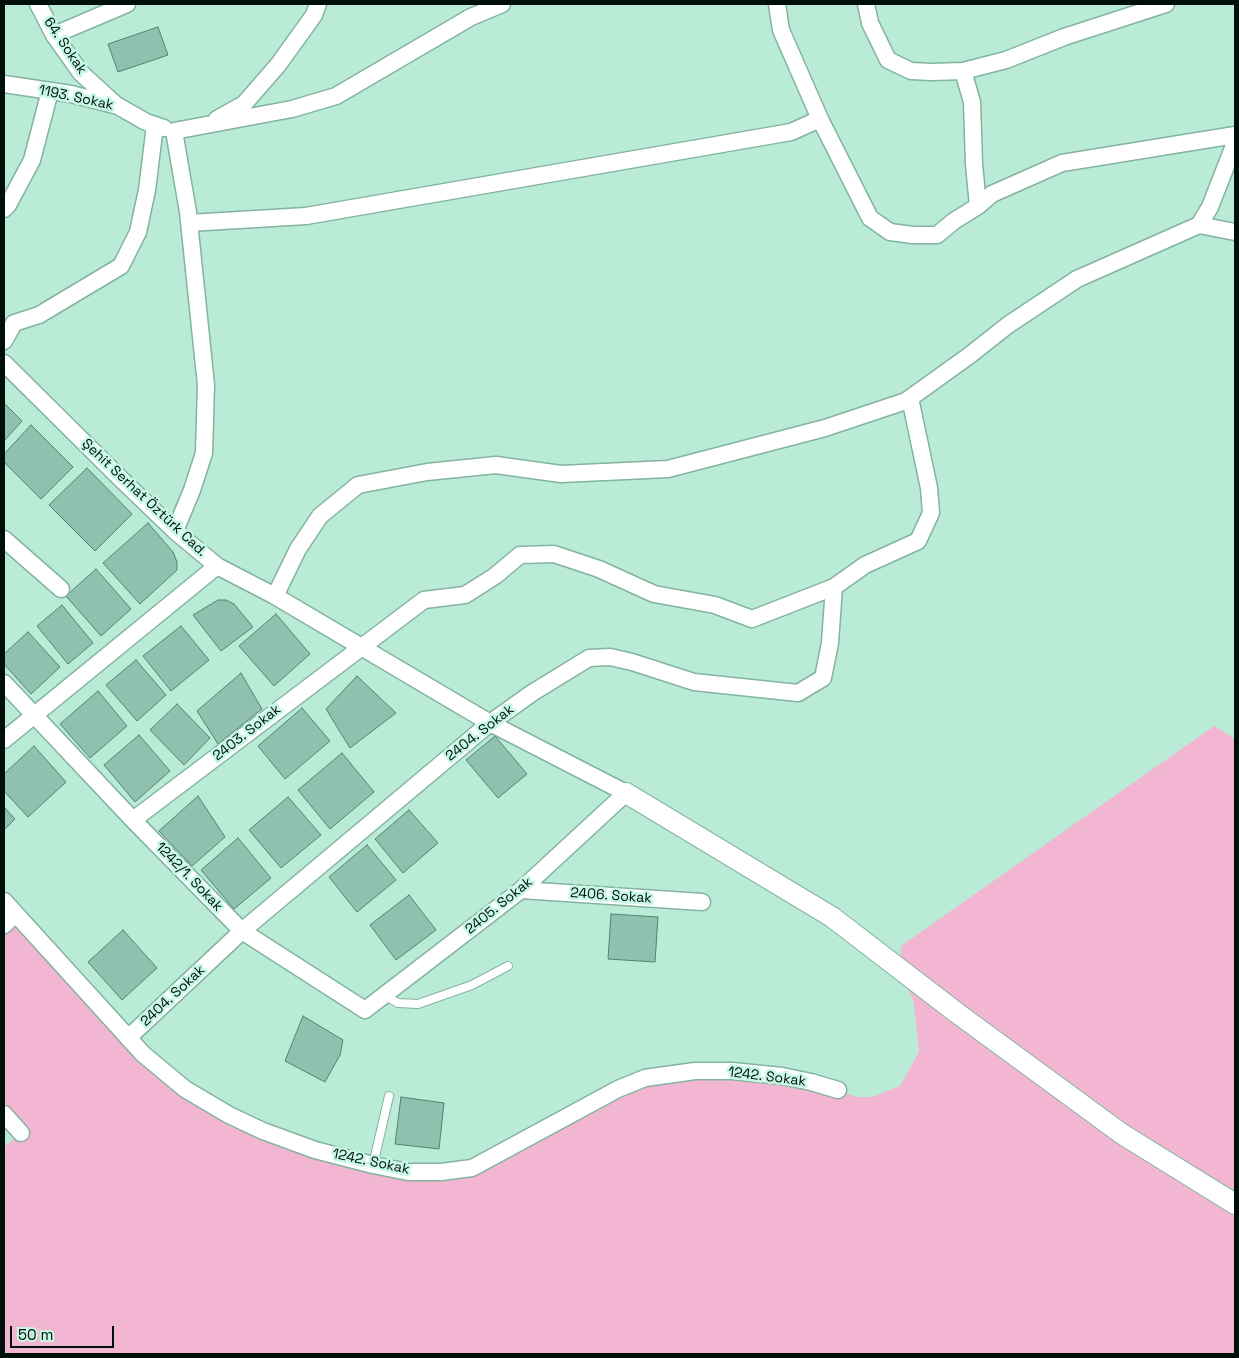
<!DOCTYPE html>
<meta charset="utf-8">
<style>
body{margin:0}
#map{position:relative;width:1239px;height:1358px;overflow:hidden;background:#b9ebd7;font-family:"Space Grotesk",sans-serif}
canvas{display:block}
.frame{position:absolute;inset:0;border:5px solid #000f09;pointer-events:none}
.scale{position:absolute;left:10px;top:1326px;width:104px;height:22px;box-sizing:border-box;border:2px solid #000f09;border-top:0;padding-left:6px;font-size:15px;line-height:18px;white-space:nowrap;color:#000f09;-webkit-text-stroke:4px #c6f8e5;paint-order:stroke}
</style>
<div id="map">
<canvas width="1239" height="1358"></canvas>
<div class="frame"></div>
<div class="scale">50 m</div>
</div>
<script>
const c = document.querySelector('canvas').getContext('2d');
c.lineJoin = 'round';
function paint(path, color) { c.fillStyle = color; c.fill(path, 'evenodd'); }
const shape = rows => new Path2D(rows.map(r => 'M' + r).join(''));
function trace(path, color, width, dash) { c.strokeStyle = color; c.lineWidth = width; c.lineCap = dash ? 'butt' : 'round'; c.setLineDash(dash || []); c.stroke(path); }
function label(font, color, halo, rows, align = 'center') {
  c.font = font + ' "Space Grotesk",sans-serif'; c.lineWidth = 5; c.setLineDash([]); c.textBaseline = 'middle'; c.strokeStyle = halo; c.fillStyle = color; for (const [text, x, y, turn = 0] of rows) {
    c.save(); c.translate(x, y); c.rotate((+turn || 0) * Math.PI / 180); c.textAlign = isNaN(turn) ? turn : align; if (halo) c.strokeText(text, 0, 0); c.fillText(text, 0, 0); c.restore();
  }
}
paint(shape([
 [1214,726,1235,739,1235,1354,4,1354,4,1147,21,1133,4,1114,4,925,15,914,128,1038,229,1115,373,1165,472,1168,618,1089,695,1071,811,1082,857,1097,873,1097,900,1086,919,1052,914,1003,900,970,901,946]
]), '#f2b6d2');
const building = shape([
 [158,27,168,55,118,72,108,44,158,27],
 [4,403,22,421,4,441,4,403],
 [31,425,73,467,41,499,4,462,4,454,31,425],
 [87,468,132,514,95,551,49,505,87,468],
 [148,523,173,552,177,562,177,570,140,604,103,563,148,523],
 [96,569,131,609,101,636,66,596,96,569],
 [218,600,226,600,234,604,253,627,221,651,193,615,218,600],
 [62,605,93,643,68,664,37,626,62,605],
 [276,614,310,654,274,686,239,646,276,614],
 [181,626,209,660,171,691,143,656,181,626],
 [28,632,60,667,31,694,4,664,4,654,28,632],
 [136,660,166,695,137,721,106,685,136,660],
 [241,673,262,709,218,744,197,711,241,673],
 [357,676,396,713,350,748,326,709,357,676],
 [98,691,127,726,90,758,60,724,98,691],
 [177,704,210,738,184,765,150,730,177,704],
 [302,708,330,741,285,779,258,746,302,708],
 [139,735,170,771,135,802,104,765,139,735],
 [495,736,527,774,498,798,466,760,495,736],
 [34,746,66,782,28,817,4,791,4,774,34,746],
 [342,753,374,792,330,829,298,790,342,753],
 [198,796,225,837,192,866,159,831,198,796],
 [288,797,321,835,281,868,249,830,288,797],
 [4,807,15,819,4,830,4,807],
 [409,810,438,843,403,873,375,839,409,810],
 [238,838,271,878,234,909,201,870,238,838],
 [367,845,396,880,357,912,329,877,367,845],
 [409,895,436,930,396,960,370,925,409,895],
 [611,914,658,917,655,962,608,959,611,914],
 [123,930,157,968,122,1000,88,962,123,930],
 [303,1016,343,1040,340,1055,325,1082,285,1061,303,1016],
 [401,1097,444,1103,439,1149,395,1144,401,1097]
]);
paint(building, '#90c1ae');
trace(building, '#538271', 1);
const service = shape([
 [385,993,389,998,398,1003,418,1004,472,985,508,966],
 [373,1165,389,1096]
]);
const minor = shape([
 [38,4,54,35,81,73,116,105],
 [777,4,781,30,820,119,870,218,890,232,913,235,937,235,954,221,978,206,992,194,1062,163,1235,135],
 [866,4,870,23,888,60,911,71,932,72,963,71,1006,60,1064,37,1166,4],
 [54,35,127,4],
 [963,71,972,102,974,164,978,206],
 [4,84,71,94,118,106,146,122,164,128],
 [217,119,244,104,278,65,314,15,318,4],
 [4,209,8,205,32,160,50,91],
 [189,223,306,216,791,132,820,119],
 [1199,225,1235,232],
 [4,341,14,323,39,315,121,266,138,232,147,190,155,125],
 [4,363,123,481,175,531,217,566,275,596,490,723,626,793,521,890,365,1010,242,931,133,820,4,683],
 [175,531,192,490,204,453,206,385,188,212,174,131,292,109,336,96,471,17,502,4],
 [4,539,61,589],
 [275,596,298,549,320,516,358,485,427,472,496,465,561,474,668,469,825,428,906,401,970,355,1008,325,1077,279,1199,225,1210,207,1235,143],
 [4,740,217,566],
 [133,820,424,600,465,595,495,576,520,555,554,554,599,569,654,594,715,605,752,619,834,587,865,565,918,541,931,513,929,488,910,398],
 [521,890,702,902],
 [4,901,143,1054,185,1089,229,1115,263,1131,315,1150,373,1165,408,1172,441,1172,472,1168,618,1089,645,1078,695,1071,732,1071,782,1076,811,1082,838,1090],
 [4,925,15,914],
 [128,1038,242,931,490,723,532,693,589,658,610,657,632,662,694,682,798,693,823,678,830,643,834,587],
 [4,1114,21,1133]
]);
const tertiary = shape([
 [626,793,832,917,957,1013,1122,1134,1235,1204]
]);
trace(service, '#83b3a1', 10);
trace(minor, '#83b3a1', 19);
trace(tertiary, '#83b3a1', 22);
trace(service, '#fff', 8);
trace(minor, '#fff', 16);
trace(tertiary, '#fff', 20);
label('14px', '#000f09', '#c6f8e5', [
 ["64. Sokak",65,46,56],
 ["1193. Sokak",76,98,12],
 ["Şehit Serhat Öztürk Cad.",144,498,43],
 ["2403. Sokak",247,733,-38],
 ["2404. Sokak",480,733,-38],
 ["1242/1. Sokak",189,877,46],
 ["2406. Sokak",611,896,4],
 ["2405. Sokak",499,906,-39],
 ["2404. Sokak",173,996,-43],
 ["1242. Sokak",767,1077,7],
 ["1242. Sokak",371,1162,12]
]);
</script>
